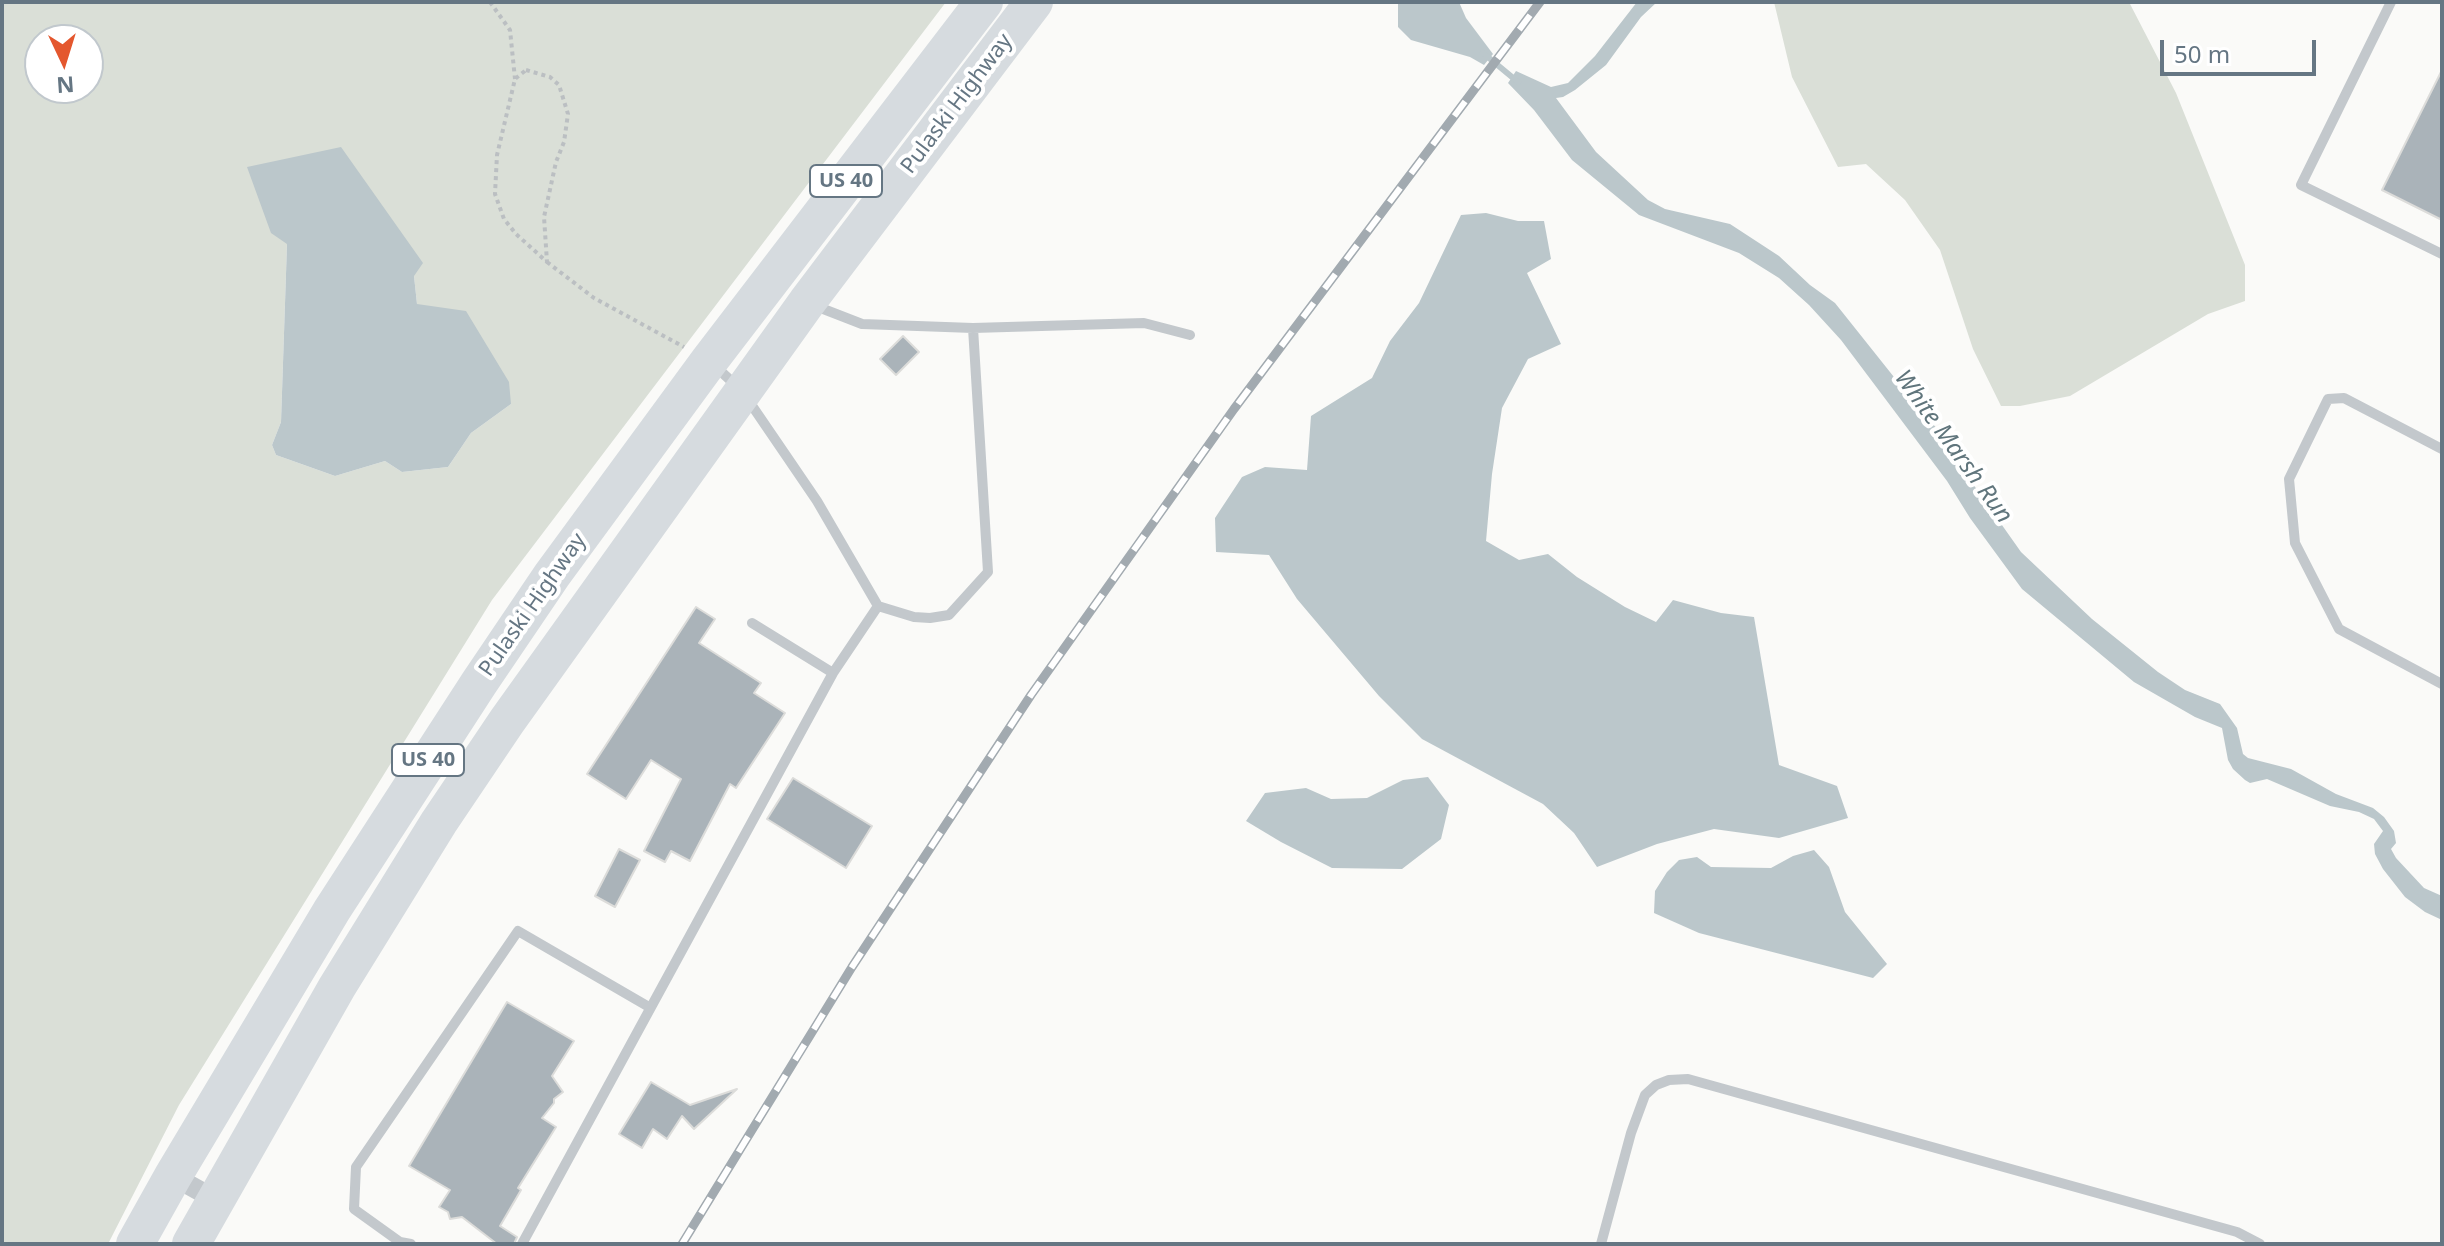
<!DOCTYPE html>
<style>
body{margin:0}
#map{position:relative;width:2444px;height:1246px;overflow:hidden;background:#fafaf8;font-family:"Noto Sans",sans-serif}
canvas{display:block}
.frame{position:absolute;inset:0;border:4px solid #657683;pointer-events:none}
.north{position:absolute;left:24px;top:24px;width:80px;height:80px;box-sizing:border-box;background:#fff;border:2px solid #c1c8cd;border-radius:50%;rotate:176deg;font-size:22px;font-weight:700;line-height:32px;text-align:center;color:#657683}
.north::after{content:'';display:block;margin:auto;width:28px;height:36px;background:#e4572e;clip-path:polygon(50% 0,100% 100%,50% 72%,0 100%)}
.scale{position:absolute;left:2160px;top:40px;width:156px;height:36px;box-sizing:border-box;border:4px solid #657683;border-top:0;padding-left:10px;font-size:24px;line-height:28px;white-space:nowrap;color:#657683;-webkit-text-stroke:6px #fff;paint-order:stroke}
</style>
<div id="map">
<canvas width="2444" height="1246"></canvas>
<div class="frame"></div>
<div class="north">N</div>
<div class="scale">50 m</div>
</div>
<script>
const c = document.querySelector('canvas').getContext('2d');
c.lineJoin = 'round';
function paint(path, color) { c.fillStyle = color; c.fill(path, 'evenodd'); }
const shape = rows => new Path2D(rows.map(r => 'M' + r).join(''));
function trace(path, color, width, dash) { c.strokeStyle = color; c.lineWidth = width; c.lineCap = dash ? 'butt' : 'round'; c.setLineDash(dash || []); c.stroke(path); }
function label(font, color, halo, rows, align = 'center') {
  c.font = font + ' "Noto Sans",sans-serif'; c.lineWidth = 8; c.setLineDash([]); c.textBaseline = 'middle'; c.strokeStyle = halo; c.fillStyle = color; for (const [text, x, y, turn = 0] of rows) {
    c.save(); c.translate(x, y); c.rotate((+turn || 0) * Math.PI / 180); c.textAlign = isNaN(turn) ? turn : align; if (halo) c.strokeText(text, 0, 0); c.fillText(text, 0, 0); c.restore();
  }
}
paint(shape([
 [2,2,946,2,492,600,179,1105,108,1244,2,1244],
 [40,40,88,40,88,88,40,88],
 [287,244,414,276,417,304,511,404,471,433,448,467,402,472,385,461,335,476,276,455,272,445,281,422],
 [1774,2,2129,2,2176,93,2245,265,2245,301,2208,314,2070,396,2020,406,2001,406,1973,349,1940,250,1905,200,1866,164,1838,167,1792,77]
]), '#dadfd7');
paint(shape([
 [1398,2,1459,2,1466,18,1493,54,1484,65,1470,57,1411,40,1398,27],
 [1637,2,1657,2,1641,17,1606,65,1575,90,1563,97,1556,98,1596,152,1648,200,1665,209,1730,224,1779,256,1810,285,1835,303,1925,416,1953,445,1968,477,2021,552,2092,619,2158,672,2185,690,2220,704,2237,728,2243,754,2248,758,2291,769,2336,794,2373,808,2384,817,2394,831,2396,843,2391,849,2396,858,2424,888,2442,896,2442,920,2425,912,2405,897,2383,869,2375,854,2374,844,2383,831,2374,819,2359,812,2330,806,2267,779,2250,783,2245,780,2233,769,2228,760,2222,728,2195,717,2134,682,2022,589,1970,518,1947,481,1841,340,1809,305,1779,278,1739,253,1639,215,1572,160,1534,110,1508,83,1516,71,1551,87,1568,83,1595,56],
 [341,147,423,263,414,276,417,304,466,311,509,382,511,404,471,433,448,467,402,472,385,461,335,476,276,455,272,445,281,422,287,244,271,233,247,167],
 [1486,213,1518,221,1544,221,1551,259,1527,273,1561,344,1528,359,1502,408,1492,474,1486,541,1519,560,1548,554,1577,577,1625,607,1656,622,1673,600,1721,613,1754,617,1779,765,1837,786,1848,818,1779,838,1714,829,1657,844,1597,867,1574,833,1543,804,1422,739,1379,696,1297,599,1269,555,1216,552,1215,518,1242,477,1265,467,1307,470,1311,416,1372,378,1390,341,1419,303,1461,215],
 [1428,777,1449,805,1441,839,1402,869,1332,868,1281,842,1246,821,1265,793,1306,788,1331,799,1367,798,1403,780],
 [1814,850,1829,867,1845,912,1887,964,1873,978,1699,933,1654,913,1655,891,1667,872,1679,860,1697,857,1711,867,1771,868,1793,856]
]), '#bbc7cb');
trace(shape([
 [1483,53,1518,82]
]), '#bbc7cb', 6);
const building = shape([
 [2442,70,2442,220,2382,190,2442,70],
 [903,336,919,352,896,375,880,359,903,336],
 [696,607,715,619,699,643,761,683,754,693,785,713,736,788,730,784,690,861,671,851,665,862,644,851,681,779,651,760,626,799,587,774,696,607],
 [793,778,872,826,846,868,767,819,793,778],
 [619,849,640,860,615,907,595,896,619,849],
 [507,1002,574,1041,552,1076,563,1092,554,1099,554,1103,542,1118,556,1127,518,1188,521,1190,500,1226,517,1237,514,1244,497,1244,462,1217,450,1219,448,1212,439,1207,450,1190,409,1166,507,1002],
 [651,1082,690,1105,737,1089,694,1129,682,1116,667,1139,653,1129,642,1148,619,1134,651,1082]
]);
paint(building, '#aab3b9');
trace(building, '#dcdcda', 2);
trace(shape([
 [490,2,510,30,515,79],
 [526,70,550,77,559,85,568,114,564,142,556,162,544,217,547,262,516,234,504,219,495,194,497,155,515,79,526,70],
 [547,262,594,298,684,347]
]), '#bbbfc2', 4, [4, 4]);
trace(shape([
 [2391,2,2301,185,2442,254],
 [813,305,862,324,973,328,1144,323,1190,335],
 [715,366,742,391,785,454,817,501,878,606,914,617,930,618,949,615,988,572,973,328],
 [2442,449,2344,398,2328,399,2289,479,2295,543,2339,629,2442,684],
 [752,623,833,673],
 [411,1244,400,1242,354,1209,356,1167,518,931,649,1007],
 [522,1244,833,673,878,606],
 [1601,1244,1631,1133,1645,1095,1656,1085,1669,1080,1688,1079,2237,1232,2260,1244]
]), '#c3c8cc', 10);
trace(shape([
 [173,1176,216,1200]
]), '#c3c8cc', 20);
trace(shape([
 [135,1244,173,1176,332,910,479,683,552,575,709,361,984,2],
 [191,1244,337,987,439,822,507,721,807,302,1034,2]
]), '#d6dbdf', 38);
const rail = shape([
 [682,1244,852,967,1031,695,1234,409,1540,2]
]);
trace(rail, '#a2aab0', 9);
trace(rail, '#fff', 6, [18]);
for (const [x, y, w] of [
 [846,181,72],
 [428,760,72]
]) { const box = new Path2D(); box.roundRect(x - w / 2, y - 16, w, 32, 6); c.fillStyle = '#fff'; c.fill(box); trace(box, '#657683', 2); }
label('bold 20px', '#657683', null, [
 ["US 40",846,181],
 ["US 40",428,760]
]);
label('22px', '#657683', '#fff', [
 ["Pulaski Highway",957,104,-53],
 ["Pulaski Highway",533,605,-55]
]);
label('italic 24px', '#60757c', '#fff', [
 ["White Marsh Run",1953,447,54]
]);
</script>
